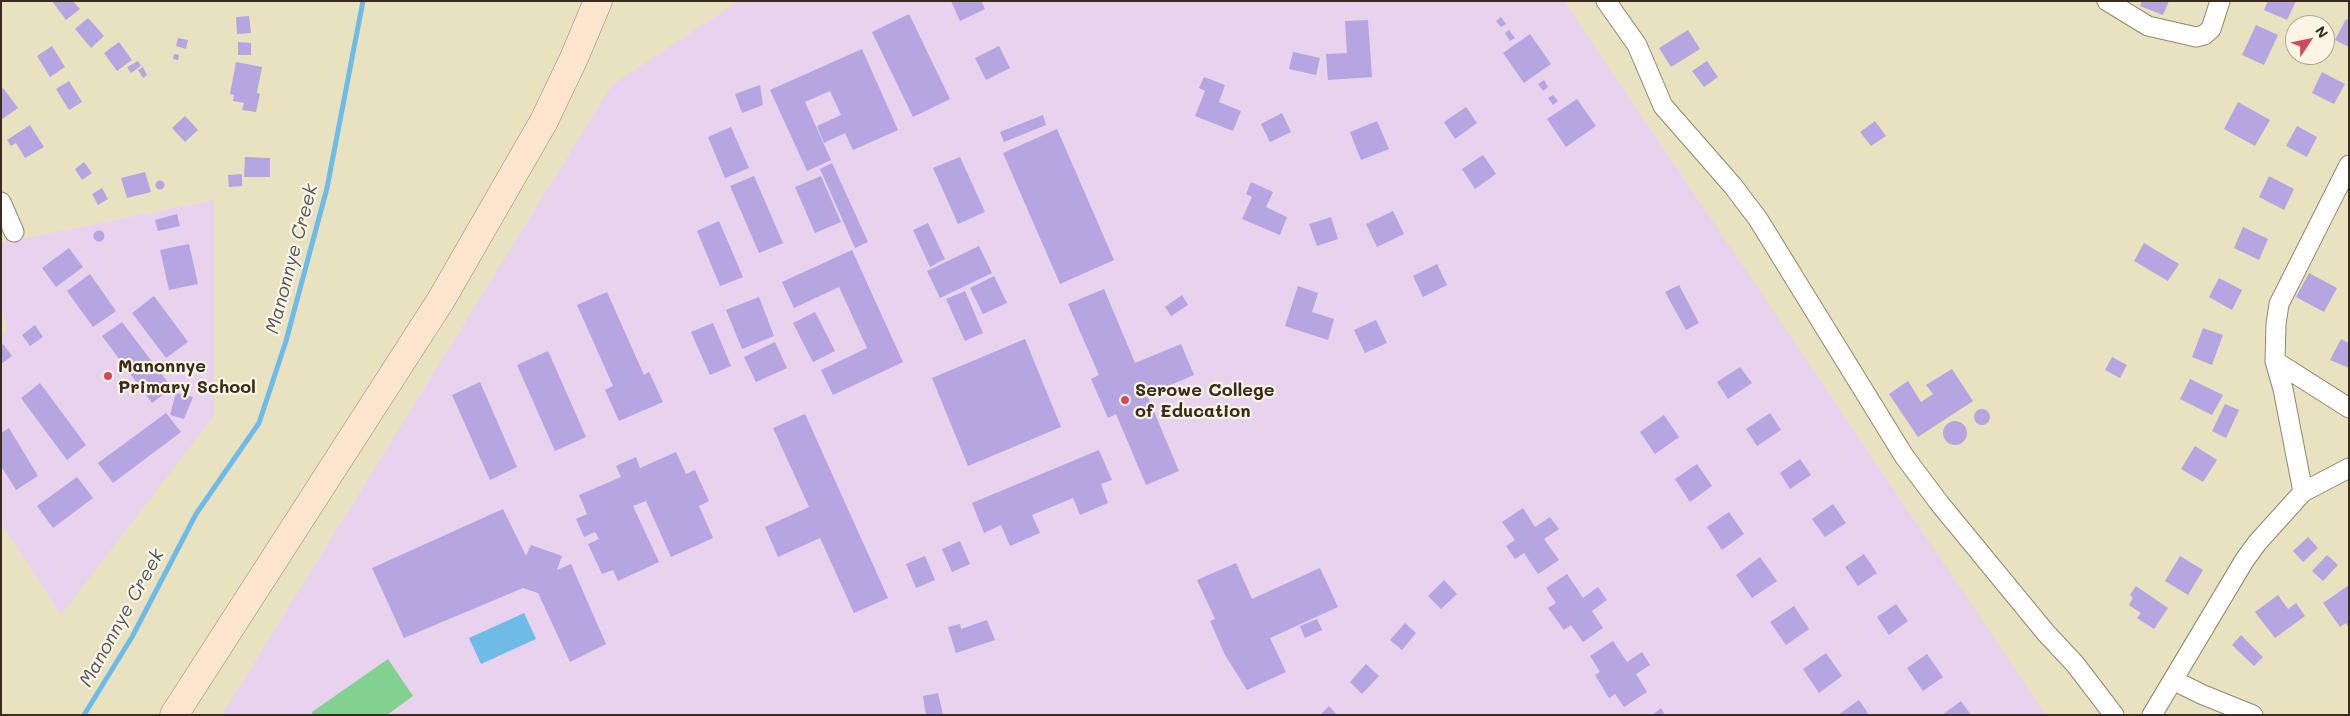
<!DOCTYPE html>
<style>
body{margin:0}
#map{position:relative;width:2350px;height:716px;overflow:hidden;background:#e9e2c0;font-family:Mali,sans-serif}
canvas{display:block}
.frame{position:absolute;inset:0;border:2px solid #3b2a1e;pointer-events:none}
.north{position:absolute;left:2285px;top:15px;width:50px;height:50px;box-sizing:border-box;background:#fcf5e5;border:1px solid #afa495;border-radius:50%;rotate:56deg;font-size:14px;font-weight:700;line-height:20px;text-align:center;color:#3b2a1e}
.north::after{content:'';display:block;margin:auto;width:18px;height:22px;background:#d1495b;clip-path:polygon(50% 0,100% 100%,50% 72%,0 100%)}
</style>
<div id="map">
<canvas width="2350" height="716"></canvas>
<div class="frame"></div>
<div class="north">N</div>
</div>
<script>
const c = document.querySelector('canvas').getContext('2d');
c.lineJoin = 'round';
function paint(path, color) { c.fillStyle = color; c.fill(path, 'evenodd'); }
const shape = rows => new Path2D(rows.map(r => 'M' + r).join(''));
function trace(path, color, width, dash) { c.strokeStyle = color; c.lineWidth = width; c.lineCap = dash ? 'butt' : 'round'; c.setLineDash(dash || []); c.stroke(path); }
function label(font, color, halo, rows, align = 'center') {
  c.font = font + ' Mali,sans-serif'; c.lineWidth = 4.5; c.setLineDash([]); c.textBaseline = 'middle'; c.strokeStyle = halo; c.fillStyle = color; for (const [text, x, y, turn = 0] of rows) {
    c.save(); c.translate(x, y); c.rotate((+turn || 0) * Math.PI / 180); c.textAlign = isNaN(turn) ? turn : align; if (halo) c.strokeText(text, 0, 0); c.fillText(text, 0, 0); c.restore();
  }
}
paint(shape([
 [739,1,1564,1,2046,715,222,715,612,85],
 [214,200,214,416,61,615,1,523,1,336,7,331,1,306,1,243]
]), '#e8d2ee');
paint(shape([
 [388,659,413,696,387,715,313,715,312,712]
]), '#82d190');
paint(shape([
 [524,613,536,639,481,664,469,638]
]), '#6fbbe8');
trace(shape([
 [84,715,132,637,196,514,259,423,286,341,327,188,363,1]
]), '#6fbbe8', 5);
paint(shape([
 [52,1,73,1,80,9,66,20],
 [951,1,981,1,985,9,960,21],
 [2142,1,2169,1,2163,15,2140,6],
 [2268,1,2296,1,2287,20,2264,10],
 [909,14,950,99,913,117,872,32],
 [249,16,251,33,237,34,236,17],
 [1501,17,1506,24,1501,27,1496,21],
 [88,18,104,36,91,48,75,29],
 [2346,19,2349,20,2349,47,2335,40],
 [1368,20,1372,77,1328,80,1326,54,1347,53,1345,21],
 [2256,25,2278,35,2264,65,2242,55],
 [1509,30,1515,38,1510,41,1505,33],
 [1688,30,1700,49,1671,67,1659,48],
 [1530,34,1551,64,1524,83,1503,53],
 [178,38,188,40,186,49,176,46],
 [119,42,132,60,117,71,104,53],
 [238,42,251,43,251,55,238,55],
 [52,46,65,67,50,77,37,56],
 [999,46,1010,68,986,80,975,58],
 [862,49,898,130,853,150,845,133,824,143,817,126,841,115,830,91,805,102,831,160,807,171,770,90],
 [1293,52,1320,58,1316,75,1289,69],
 [174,54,179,55,178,60,173,59],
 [138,61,141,66,131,73,127,67],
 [1707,61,1718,77,1704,87,1692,71],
 [236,62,262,67,257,93,260,94,256,112,242,110,244,103,233,101,234,95,230,94],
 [143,67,147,75,143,78,138,70],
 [2322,72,2345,84,2334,104,2312,93],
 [1204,77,1225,85,1219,102,1241,111,1233,131,1195,116,1205,91,1199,88],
 [1544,80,1548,87,1543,91,1538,84],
 [69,81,82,102,69,110,56,89],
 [760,85,763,105,742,113,735,94],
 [3,88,18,108,1,120,1,89],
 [1553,95,1558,101,1553,105,1548,98],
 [1577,99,1596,126,1566,147,1547,119],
 [2238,102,2270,120,2255,146,2224,129],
 [1466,107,1477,123,1455,139,1444,122],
 [1282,113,1291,132,1270,142,1261,124],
 [1043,115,1046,125,1004,142,1000,132],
 [185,116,198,130,185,142,172,128],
 [1377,121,1389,149,1361,160,1350,132],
 [1875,121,1886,136,1871,146,1860,132],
 [30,125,44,147,25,158,16,143,11,146,7,140],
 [2297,126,2317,137,2307,157,2286,146],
 [731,127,749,168,725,178,708,137],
 [1057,129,1114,260,1060,284,1003,153],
 [1483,155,1496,174,1475,189,1462,169],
 [245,157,270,158,270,177,244,177],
 [960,157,985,212,958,224,933,168],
 [84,162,92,173,82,180,75,169],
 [832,163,868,242,855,248,820,169],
 [145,172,151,192,127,198,121,178],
 [242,174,242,186,229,187,228,175],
 [754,176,783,243,759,253,730,186],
 [821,176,841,222,815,233,795,187],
 [2269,176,2294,189,2284,210,2259,197],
 '155.5 185a4.5 4.5 0 1 1 9 0a4.5 4.5 0 1 1-9 0Z',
 [1251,182,1273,192,1266,207,1287,217,1280,235,1242,219,1252,197,1246,194],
 [102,188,108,199,98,205,92,194],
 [1393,211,1404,234,1377,247,1366,224],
 [177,214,180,226,158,231,155,220],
 [1331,217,1338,239,1317,246,1309,224],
 [719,221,743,277,720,286,697,231],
 [928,223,945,259,930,267,913,230],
 [2243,227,2268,239,2259,260,2234,248],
 '93.5 236a5.5 5.5 0 1 1 11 0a5.5 5.5 0 1 1-11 0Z',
 [2144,243,2179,264,2168,281,2134,261],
 [189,244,198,284,169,290,160,250],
 [979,246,992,273,940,298,927,271],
 [69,248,83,267,56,287,42,268],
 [852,250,903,362,833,395,821,370,867,348,839,287,794,308,782,282],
 [1437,264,1447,285,1423,297,1413,276],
 [2309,273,2337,288,2324,312,2296,297],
 [90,274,116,311,93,327,67,291],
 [994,276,1007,303,983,314,970,288],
 [2219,278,2242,290,2232,310,2209,297],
 [1679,285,1699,323,1686,330,1665,292],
 [1298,286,1318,293,1312,312,1334,319,1328,340,1285,326],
 [1104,289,1135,363,1181,344,1194,375,1147,395,1179,471,1146,485,1116,414,1108,418,1091,379,1099,375,1068,304],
 [965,291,983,333,965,341,946,299],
 [607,292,644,375,649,372,663,402,619,421,605,390,613,386,577,305],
 [1182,295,1188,305,1171,316,1165,307],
 [154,296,188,342,166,358,132,313],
 [759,297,774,336,742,349,726,310],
 [815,312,835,351,813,362,793,323],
 [1376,320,1387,343,1365,353,1354,330],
 [122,322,172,388,152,403,102,336],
 [713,323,731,366,710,375,691,332],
 [35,325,43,337,30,346,22,335],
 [2203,328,2223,335,2212,365,2192,357],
 [1025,339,1061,427,968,466,932,378],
 [2341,339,2349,343,2349,368,2330,360],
 [775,342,787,368,756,382,744,357],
 [3,344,12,356,1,364,1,345],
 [548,351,586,437,555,451,517,365],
 [2112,357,2127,365,2120,378,2105,370],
 [1740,367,1752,383,1728,399,1717,382],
 [1952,369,1973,401,1918,437,1889,394,1908,381,1921,402,1933,394,1926,385],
 [2190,379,2223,395,2212,415,2180,399],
 [480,382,517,467,490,480,452,395],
 [40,383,86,445,67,460,21,398],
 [176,393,193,397,184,419,170,415],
 [2225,404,2239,410,2226,438,2212,431],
 '1974 417a8 8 0 1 1 16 0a8 8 0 1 1-16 0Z',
 [166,413,181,432,113,483,98,463],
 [1770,413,1781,430,1757,446,1746,429],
 [805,414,888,598,854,613,820,538,778,557,765,527,809,507,773,428],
 [1664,415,1679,437,1655,454,1640,432],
 '1943 433a12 12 0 1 1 24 0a12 12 0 1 1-24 0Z',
 [9,428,38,476,16,490,1,466,1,433],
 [2195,446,2217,460,2203,482,2181,469],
 [1099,450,1112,480,1101,484,1108,503,1080,515,1073,498,1032,515,1040,533,1010,546,1001,525,984,533,972,503],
 [676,452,686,474,695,470,709,501,699,506,713,538,671,557,646,501,633,506,659,562,618,581,613,570,602,574,588,544,599,539,595,532,584,537,576,519,587,514,579,495,621,477,616,466,636,457,640,468],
 [1800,459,1811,475,1790,489,1780,473],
 [1697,464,1712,486,1690,502,1675,479],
 [77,477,93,498,53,528,37,506],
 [1833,504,1846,523,1825,537,1812,519],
 [1523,508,1535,527,1550,517,1559,529,1544,539,1559,560,1538,574,1524,553,1515,559,1506,546,1515,540,1502,522],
 [503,509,526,556,531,545,562,556,557,570,571,564,606,644,570,662,538,593,523,588,404,638,372,568],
 [1729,512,1744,534,1722,550,1707,527],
 [2308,537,2318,548,2303,562,2293,551],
 [960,541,970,564,952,572,942,549],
 [1864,554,1877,573,1858,586,1845,567],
 [2327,555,2338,565,2323,581,2312,571],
 [925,556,935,580,916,588,906,564],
 [2180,556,2203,570,2188,595,2165,581],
 [1760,557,1777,581,1752,598,1736,575],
 [1236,563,1252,599,1320,568,1338,607,1270,638,1286,672,1247,690,1225,655,1210,621,1215,619,1197,580],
 [1567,574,1583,598,1598,587,1607,600,1592,611,1603,628,1583,642,1571,625,1564,630,1548,608,1556,603,1546,588],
 [1444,580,1457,594,1441,609,1428,596],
 [2349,585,2349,628,2346,623,2340,627,2323,603],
 [2136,586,2168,608,2154,629,2137,618,2141,613,2129,605,2133,598,2130,595],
 [2278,595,2288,609,2296,603,2305,616,2275,638,2255,612],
 [1896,604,1908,621,1889,635,1877,617],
 [1794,606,1809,629,1786,645,1770,622],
 [1317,619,1322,630,1305,638,1300,626],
 [987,620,995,640,956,653,948,627,960,624,961,629],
 [1405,623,1416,633,1402,650,1390,640],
 [2241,635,2263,657,2254,666,2232,645],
 [1613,641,1627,662,1642,652,1650,665,1636,674,1647,692,1624,707,1615,694,1609,698,1595,675,1600,672,1590,656],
 [1826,653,1842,676,1819,693,1803,669],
 [1927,654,1943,677,1923,691,1907,668],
 [1366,664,1379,676,1362,694,1350,682],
 [938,693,943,715,926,715,923,696],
 [1859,700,1869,715,1838,715],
 [1961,701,1971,715,1942,715],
 [1329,706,1337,715,1320,715],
 [1661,708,1665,715,1652,715]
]), '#b5a5e1');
const street = shape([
 [1606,1,1637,45,1663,106,1733,186,1758,219,1904,456,1940,504,2046,633,2075,664,2114,715],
 [2107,1,2148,26,2196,37,2204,35,2211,29,2220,1],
 [1,202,14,232],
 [2275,361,2349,408],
 [2303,492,2283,389,2275,361,2276,324,2279,304,2349,165],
 [2173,680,2201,694,2253,715],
 [2152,715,2244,561,2257,543,2303,492,2349,468]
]);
const secondary = shape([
 [174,715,441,300,544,121,574,58,598,1]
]);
trace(street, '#92866f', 21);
trace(secondary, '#92866f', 29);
trace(street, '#fff', 19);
trace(secondary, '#fce5cf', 28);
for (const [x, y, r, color] of [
 [108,376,5,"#d1495b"],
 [1125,400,5,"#d1495b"]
]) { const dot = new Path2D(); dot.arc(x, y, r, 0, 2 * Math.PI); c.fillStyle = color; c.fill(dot); trace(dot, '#fcf5e5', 2); }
label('bold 18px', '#3b2a1e', '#fcf5e5', [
 ["Manonnye",118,366],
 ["Primary School",118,387],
 ["Serowe College",1135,390],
 ["of Education",1135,411]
], 'left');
label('italic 19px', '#4b565b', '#fcf5e5', [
 ["Manonnye Creek",292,259,-75],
 ["Manonnye Creek",122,618,-61]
]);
</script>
